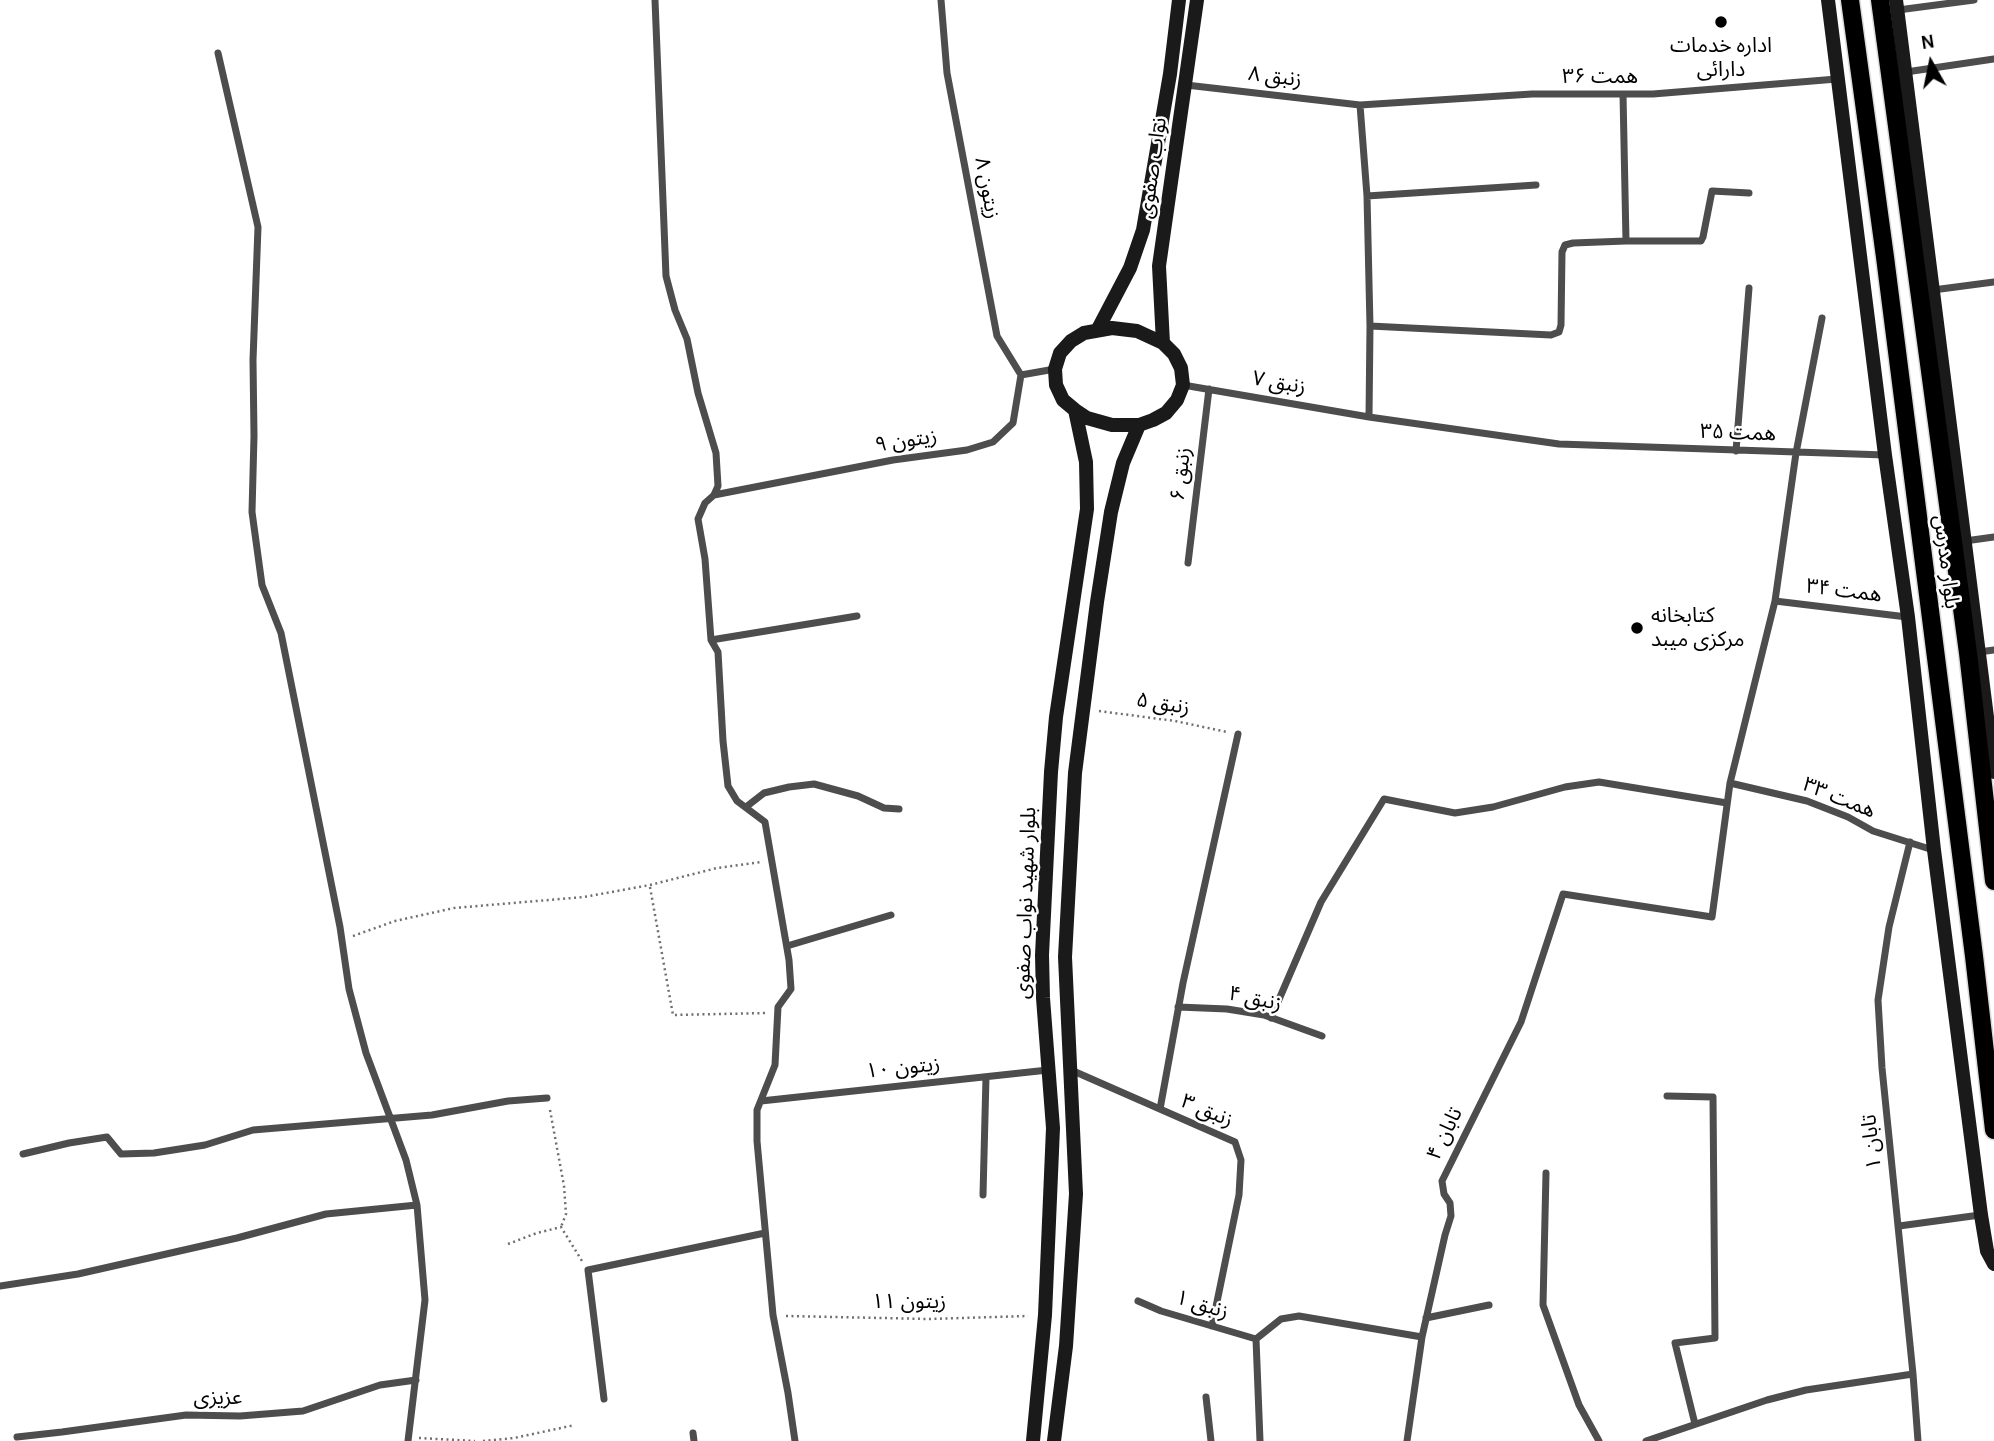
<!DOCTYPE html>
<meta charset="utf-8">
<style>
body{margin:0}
#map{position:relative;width:1994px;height:1441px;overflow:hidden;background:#fff;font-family:Karla,sans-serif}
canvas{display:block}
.north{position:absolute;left:1896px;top:28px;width:70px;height:70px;-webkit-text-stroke:5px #fff;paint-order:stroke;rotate:351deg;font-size:19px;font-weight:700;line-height:28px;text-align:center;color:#000}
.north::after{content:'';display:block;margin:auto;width:24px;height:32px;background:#000;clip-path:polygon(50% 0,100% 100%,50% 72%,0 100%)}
</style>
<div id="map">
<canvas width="1994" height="1441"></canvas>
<div class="north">N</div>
</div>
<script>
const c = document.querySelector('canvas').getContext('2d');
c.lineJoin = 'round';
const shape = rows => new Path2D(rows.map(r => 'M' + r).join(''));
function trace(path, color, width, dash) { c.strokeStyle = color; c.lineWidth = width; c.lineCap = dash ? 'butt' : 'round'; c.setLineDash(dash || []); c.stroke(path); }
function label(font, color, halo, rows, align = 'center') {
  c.font = font + ' Karla,"Noto Sans Arabic",sans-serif'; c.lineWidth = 5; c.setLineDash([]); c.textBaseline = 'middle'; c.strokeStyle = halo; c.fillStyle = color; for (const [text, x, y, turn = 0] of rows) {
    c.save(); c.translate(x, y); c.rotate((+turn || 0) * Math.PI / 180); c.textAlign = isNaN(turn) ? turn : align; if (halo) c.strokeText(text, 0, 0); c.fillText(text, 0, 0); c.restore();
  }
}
const primary = shape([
 [1850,0,1885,257,1974,956,1994,1130],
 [1880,0,1968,653,1994,881]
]);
trace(primary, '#dbdbdb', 21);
trace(shape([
 [1099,711,1175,721,1227,732],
 [650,887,673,1015,767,1013],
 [353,936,395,921,454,908,584,897,650,885,717,868,762,862],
 [550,1110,564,1186,566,1214,561,1227],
 [508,1244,537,1233,561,1227,582,1261],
 [786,1316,929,1319,1028,1316],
 [419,1438,475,1441],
 [483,1441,514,1438,575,1425]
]), '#6f6f6f', 2.5, [2, 3.5]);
trace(shape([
 [655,0,666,276,675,310,687,339,698,393,716,453,718,486,714,495,705,503,698,519,705,559,711,640,718,652,723,741,728,786,737,801,765,822,789,960,791,989,778,1007,775,1065,757,1110,757,1141,773,1315,788,1393,795,1441],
 [941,0,947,73,997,336,1021,375],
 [1898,10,1974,0],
 [218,53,258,227,253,360,254,436,252,512,262,585,281,633,340,927,349,989,366,1053,406,1160,417,1205,425,1300,408,1441],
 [1906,72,1994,59],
 [1186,85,1360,105,1532,94,1653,94,1837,79],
 [1623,94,1626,241],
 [1360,105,1367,196,1370,326,1369,417],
 [1367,196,1536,185],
 [1933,290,1994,282],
 [1370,326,1551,335,1559,332,1561,325,1562,252,1565,245,1573,243,1626,241,1701,241,1703,237,1712,191,1749,193],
 [1183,385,1369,417,1559,444,1885,455],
 [1736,451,1749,288],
 [714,495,893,460,967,450,993,442,1013,423,1021,375,1055,369],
 [1965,541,1994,537],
 [1188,563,1209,389],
 [1775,601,1907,617],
 [711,640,857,616],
 [1979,652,1994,650],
 [1730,783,1807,801,1848,817,1873,831,1933,850],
 [746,807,764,793,789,787,814,784,858,796,884,808,899,809],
 [1910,842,1889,927,1878,1000,1882,1068,1913,1374,1918,1441],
 [787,946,891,915],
 [1178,1007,1227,1009,1264,1015,1322,1036],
 [1271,1018,1321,902,1384,799,1455,813,1493,807,1565,787,1599,782,1727,803],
 [1071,1070,1235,1142,1241,1160,1239,1195,1212,1326],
 [1667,1096,1713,1097,1715,1338,1675,1343,1695,1424],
 [761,1101,1048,1070],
 [1160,1109,1183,983,1238,734],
 [23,1154,69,1143,107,1137,121,1154,154,1153,205,1145,253,1130,432,1115,508,1101,547,1098],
 [1546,1173,1543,1305,1579,1405,1599,1441],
 [983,1195,986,1077],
 [1899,1226,1980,1215],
 [0,1286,78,1274,237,1238,326,1214,417,1205],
 [1138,1301,1161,1311,1256,1339],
 [1426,1318,1489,1305],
 [1256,1339,1281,1319,1299,1316,1422,1337],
 [1256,1339,1260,1441],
 [1206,1397,1211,1441],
 [604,1399,588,1270,765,1233],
 [693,1433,694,1441],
 [17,1437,62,1432,186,1415,240,1416,303,1411,380,1385,416,1380],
 [1407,1441,1422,1337,1445,1235,1451,1216,1450,1203,1444,1194,1442,1181,1521,1022,1563,894,1712,917,1730,783,1775,601,1796,453,1822,318],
 [1646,1441,1767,1400,1806,1390,1913,1374]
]), '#4d4d4d', 7);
trace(shape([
 [1828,0,1885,455,1908,617,1934,850,1981,1215,1987,1251,1994,1264],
 [1896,0,1994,772],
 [1112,328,1137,331,1163,343,1174,354,1181,368,1183,385,1177,400,1166,413,1153,420,1139,425,1112,425,1087,418,1075,410,1063,400,1056,385,1055,369,1060,353,1071,341,1084,333,1112,328],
 [1098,329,1130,268,1143,230,1170,74,1179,0],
 [1163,343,1159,266,1197,0],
 [1033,1441,1045,1315,1053,1128,1043,998,1042,955,1051,772,1056,717,1087,509,1086,462,1075,410],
 [1054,1441,1066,1346,1076,1194,1065,957,1075,773,1097,602,1111,512,1123,463,1139,425]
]), '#1a1a1a', 14);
trace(primary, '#000', 18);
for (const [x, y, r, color] of [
 [1721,22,7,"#000"],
 [1637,628,7,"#000"]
]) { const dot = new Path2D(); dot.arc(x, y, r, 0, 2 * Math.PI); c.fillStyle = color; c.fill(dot); trace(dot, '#fff', 2.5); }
label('21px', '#000', '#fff', [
 ["اداره خدمات",1721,46],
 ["دارائی",1721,70],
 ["کتابخانه",1651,616,"left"],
 ["مرکزی میبد",1651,640,"left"]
]);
label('21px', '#000', '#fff', [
 ["زنبق ۸",1275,77,7],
 ["همت ۳۶",1600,77],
 ["نواب صفوی",1153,168,-82],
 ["زیتون ۸",987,188,79],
 ["زنبق ۷",1279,383,10],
 ["همت ۳۵",1738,433,2],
 ["زیتون ۹",906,441,-9],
 ["زنبق ۶",1181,474,-83],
 ["بلوار مدرس",1946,562,83],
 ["همت ۳۴",1844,591,7],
 ["زنبق ۵",1163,704,9],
 ["همت ۳۳",1839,798,22],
 ["بلوار شهید نواب صفوی",1026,903,-88],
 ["زنبق ۴",1255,999,12],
 ["زیتون ۱۰",903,1068,-6],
 ["زنبق ۳",1207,1111,23],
 ["تابان ۴",1445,1134,-64],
 ["تابان ۱",1872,1142,-96],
 ["زیتون ۱۱",909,1302],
 ["زنبق ۱",1202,1305,17],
 ["عزیزی",218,1398]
]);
</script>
